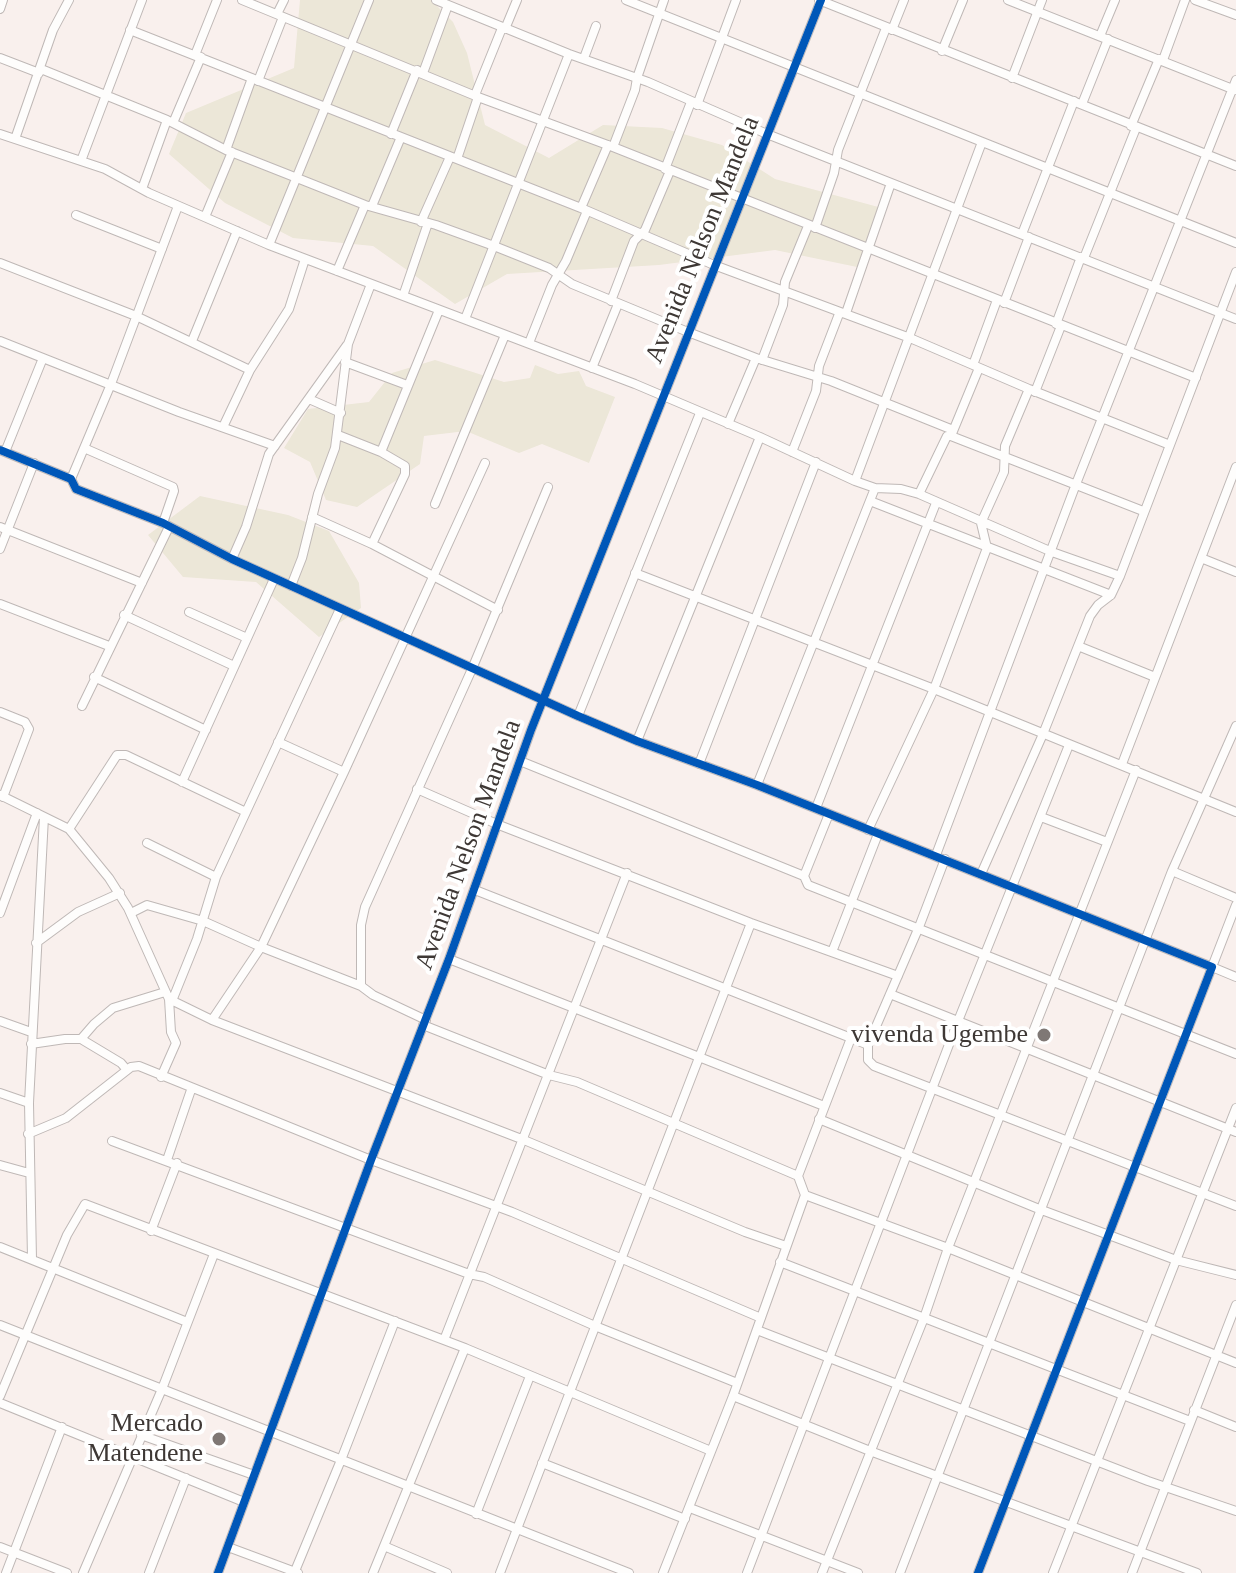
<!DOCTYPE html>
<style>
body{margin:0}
canvas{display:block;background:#f9f0ed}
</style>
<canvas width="1236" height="1573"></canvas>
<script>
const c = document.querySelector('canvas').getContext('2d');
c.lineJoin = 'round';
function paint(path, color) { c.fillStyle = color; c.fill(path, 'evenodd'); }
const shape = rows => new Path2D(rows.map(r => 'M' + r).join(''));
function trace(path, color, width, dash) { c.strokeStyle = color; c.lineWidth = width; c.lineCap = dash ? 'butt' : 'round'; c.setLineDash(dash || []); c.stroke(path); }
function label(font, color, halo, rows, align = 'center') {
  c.font = font + ' Georgia,serif'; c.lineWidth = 8; c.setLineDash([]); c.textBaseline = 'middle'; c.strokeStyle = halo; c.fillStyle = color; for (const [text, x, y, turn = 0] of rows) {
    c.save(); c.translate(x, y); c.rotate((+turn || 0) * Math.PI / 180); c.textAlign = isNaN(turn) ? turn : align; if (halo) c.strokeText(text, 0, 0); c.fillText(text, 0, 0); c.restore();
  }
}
paint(shape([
 [300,0,431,0,453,22,467,53,485,125,549,158,603,125,662,128,722,145,775,179,882,208,857,267,775,250,659,265,507,274,455,304,373,246,293,238,225,203,169,154,186,113,294,68],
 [435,360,504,382,530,378,535,365,558,374,579,371,586,386,615,397,589,463,542,444,519,453,466,431,424,436,420,464,357,507,326,500,310,462,284,448,308,409,369,402,392,373],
 [200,496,288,515,329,531,359,583,361,608,319,637,256,582,183,577,148,535]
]), '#ece7d8');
const minor = shape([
 [242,0,478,97,613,147,1196,378],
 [436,0,569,54,648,82,767,134,1236,319],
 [626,0,1236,243],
 [819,0,1236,166],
 [1008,0,1235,90],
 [1195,0,1236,15],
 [0,9,3,0],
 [277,14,284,0],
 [505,29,517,0],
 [130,30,581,208,714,265,910,338,1029,389,1170,445],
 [892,30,904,0],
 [1100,36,1115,0],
 [942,51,963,0],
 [195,55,217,0],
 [0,58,39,73],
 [584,58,596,26],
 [1163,60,1185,0],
 [41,69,167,120,226,150,297,178,365,205,436,225,494,246,549,268,572,284,688,332,756,358,831,381,953,430],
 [423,73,448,5],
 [1012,78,1042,0],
 [258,81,283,17],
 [475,95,502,28],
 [1082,104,1108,39],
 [697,105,736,0],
 [173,123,201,57],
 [1131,126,1159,59],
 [0,134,105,169,149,193,269,245,635,384,760,437,855,481,875,488,901,489,919,494,1052,552,1120,576],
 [391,134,417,70],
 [15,139,53,30,69,0],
 [613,147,635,90,637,78,664,0],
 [226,150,252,78],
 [457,159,478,97],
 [81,161,142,0],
 [665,169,691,102],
 [142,189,167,120],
 [372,206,401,137],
 [581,208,608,145],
 [76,215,162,249],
 [205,217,232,152],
 [421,222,450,157],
 [815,228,834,173,838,150,886,28],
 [1022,234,1074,101],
 [269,245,369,0],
 [1084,258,1136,128],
 [0,263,136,316,250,370],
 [337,271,365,205],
 [403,296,428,223],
 [611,301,634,241,645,230,670,171],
 [1004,303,1029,237],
 [846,313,891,183],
 [465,319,569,54],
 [1056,324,1081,257],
 [0,341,179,412,275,446],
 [192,341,237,231],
 [529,343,552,285,566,261,587,211],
 [762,360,783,305,785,282,808,226],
 [345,362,407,385],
 [973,365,997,300],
 [592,368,618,304],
 [1035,392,1061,326],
 [309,399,341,413],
 [728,424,756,358],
 [223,427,250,370,289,309,305,259],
 [338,435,381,452,405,466,405,474,372,544],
 [951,436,1143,511],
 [84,448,173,487,174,491,163,523],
 [0,450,71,479,76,489,163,523,232,559,578,716,637,741,757,785,1212,967,978,1573],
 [5,452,43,358],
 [381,452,439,310],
 [792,452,816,391,819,366,839,314],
 [71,479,111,384,178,206],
 [855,481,982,142],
 [919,494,947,436,951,436,979,368],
 [870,501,1111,595],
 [435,504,505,335],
 [312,517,372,544,498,610],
 [0,527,142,583],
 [0,549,34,463],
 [1201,558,1236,572],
 [232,559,246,527,269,454,347,345],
 [635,573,934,689,1236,812],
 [291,586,302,558,318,494,335,448,348,344,371,284],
 [0,604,109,646],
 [189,612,247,638],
 [124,615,234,666],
 [1078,646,1155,677],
 [94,677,206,730],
 [82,706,169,527],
 [0,712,25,722,29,729,3,797],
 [578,716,700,413],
 [637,741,760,437],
 [278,742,344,772],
 [520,761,804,876],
 [699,764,816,462],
 [1122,764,1236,467],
 [182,782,274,579],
 [757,785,875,488],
 [417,789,499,825,751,923,898,976],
 [0,795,69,829,109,878,128,908,169,999,171,1032,176,1043,161,1077],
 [816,808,936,503],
 [829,814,804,876,808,885,1236,1054],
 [1041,817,1107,842],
 [69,829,117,755,126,755,246,812],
 [868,830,934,689,987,548,981,523,1004,472,1005,446,1029,389],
 [147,843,216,877],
 [936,855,1076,484,1236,80],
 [1172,871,1236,898],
 [981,874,1043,734,1090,616,1098,605,1111,595,1120,576,1236,272],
 [475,890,851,1038,798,1176,805,1195,733,1396,663,1573],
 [1236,905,1212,967,1236,977],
 [0,913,37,813],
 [131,913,147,905,203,921,261,947,361,986],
 [36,943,78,912,120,893],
 [832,952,878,834],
 [449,959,824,1106],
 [890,994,1236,1132],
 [169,999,212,1020,524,1140,745,1232,786,1246],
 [172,1001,197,939,216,877,340,609],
 [212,1020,261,947,344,772,485,463],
 [426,1020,373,995,361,986,361,925,365,907,472,669,548,487],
 [0,1021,31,1032],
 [423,1025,549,1075,577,1082,798,1176],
 [851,1038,868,1045,919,927,945,859],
 [81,1039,94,1024,113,1008,165,992],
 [31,1044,65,1039,81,1039,121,1063,127,1070],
 [868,1045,868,1060,874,1066,1236,1206],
 [0,1093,29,1103],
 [819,1119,1039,1209,1176,1260,1236,1275],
 [28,1134,66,1118,131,1067,139,1066,371,1160,512,1212,761,1318],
 [112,1141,469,1274,484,1277,595,1326,737,1383],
 [167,1160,191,1090],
 [0,1165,29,1173],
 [805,1195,948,1248,1236,1363],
 [151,1231,177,1163],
 [0,1247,187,1322],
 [32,1259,29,1103,44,817],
 [780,1262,1190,1421],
 [0,1325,162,1389,214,1254],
 [757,1330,1148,1481,1236,1511],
 [444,1340,627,873],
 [0,1396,67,1235,85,1204,465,1348,711,1451],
 [733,1396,870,1451,1197,1573],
 [0,1403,244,1502],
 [1194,1410,1236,1427],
 [141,1435,254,1475],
 [542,1463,685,1519],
 [690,1508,858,1573],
 [476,1514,530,1376],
 [384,1546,447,1573],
 [0,1547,67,1573],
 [228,1547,298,1573],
 [295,1571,341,1460,395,1321],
 [6,1573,62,1427],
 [83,1573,162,1389,629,1573],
 [149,1573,186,1478],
 [218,1573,371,1160,449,959,531,730,821,0],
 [373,1573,465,1348],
 [500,1573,751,923],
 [747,1573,958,1021,1069,745],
 [822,1573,924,1318,948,1248,1136,770],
 [900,1573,1172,871,1236,726],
 [1053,1573,1236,1108],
 [1132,1573,1236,1305]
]);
trace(minor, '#bfb8b6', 10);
trace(minor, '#fefdfc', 8);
trace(shape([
 [0,450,71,479,76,489,163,523,232,559,578,716,637,741,757,785,1212,967,978,1573],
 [218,1573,371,1160,449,959,531,730,821,0]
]), '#0057b8', 8);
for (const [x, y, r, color] of [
 [1044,1035,8,"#7f7875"],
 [219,1439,8,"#7f7875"]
]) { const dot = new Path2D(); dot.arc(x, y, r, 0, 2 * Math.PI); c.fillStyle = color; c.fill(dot); trace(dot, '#fff', 3); }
label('26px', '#3e3835', '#fff', [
 ["Avenida Nelson Mandela",703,240,-68],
 ["Avenida Nelson Mandela",469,845,-70]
]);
label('26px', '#3e3835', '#fff', [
 ["vivenda Ugembe",1028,1035],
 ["Mercado",203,1424],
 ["Matendene",203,1454]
], 'right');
</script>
